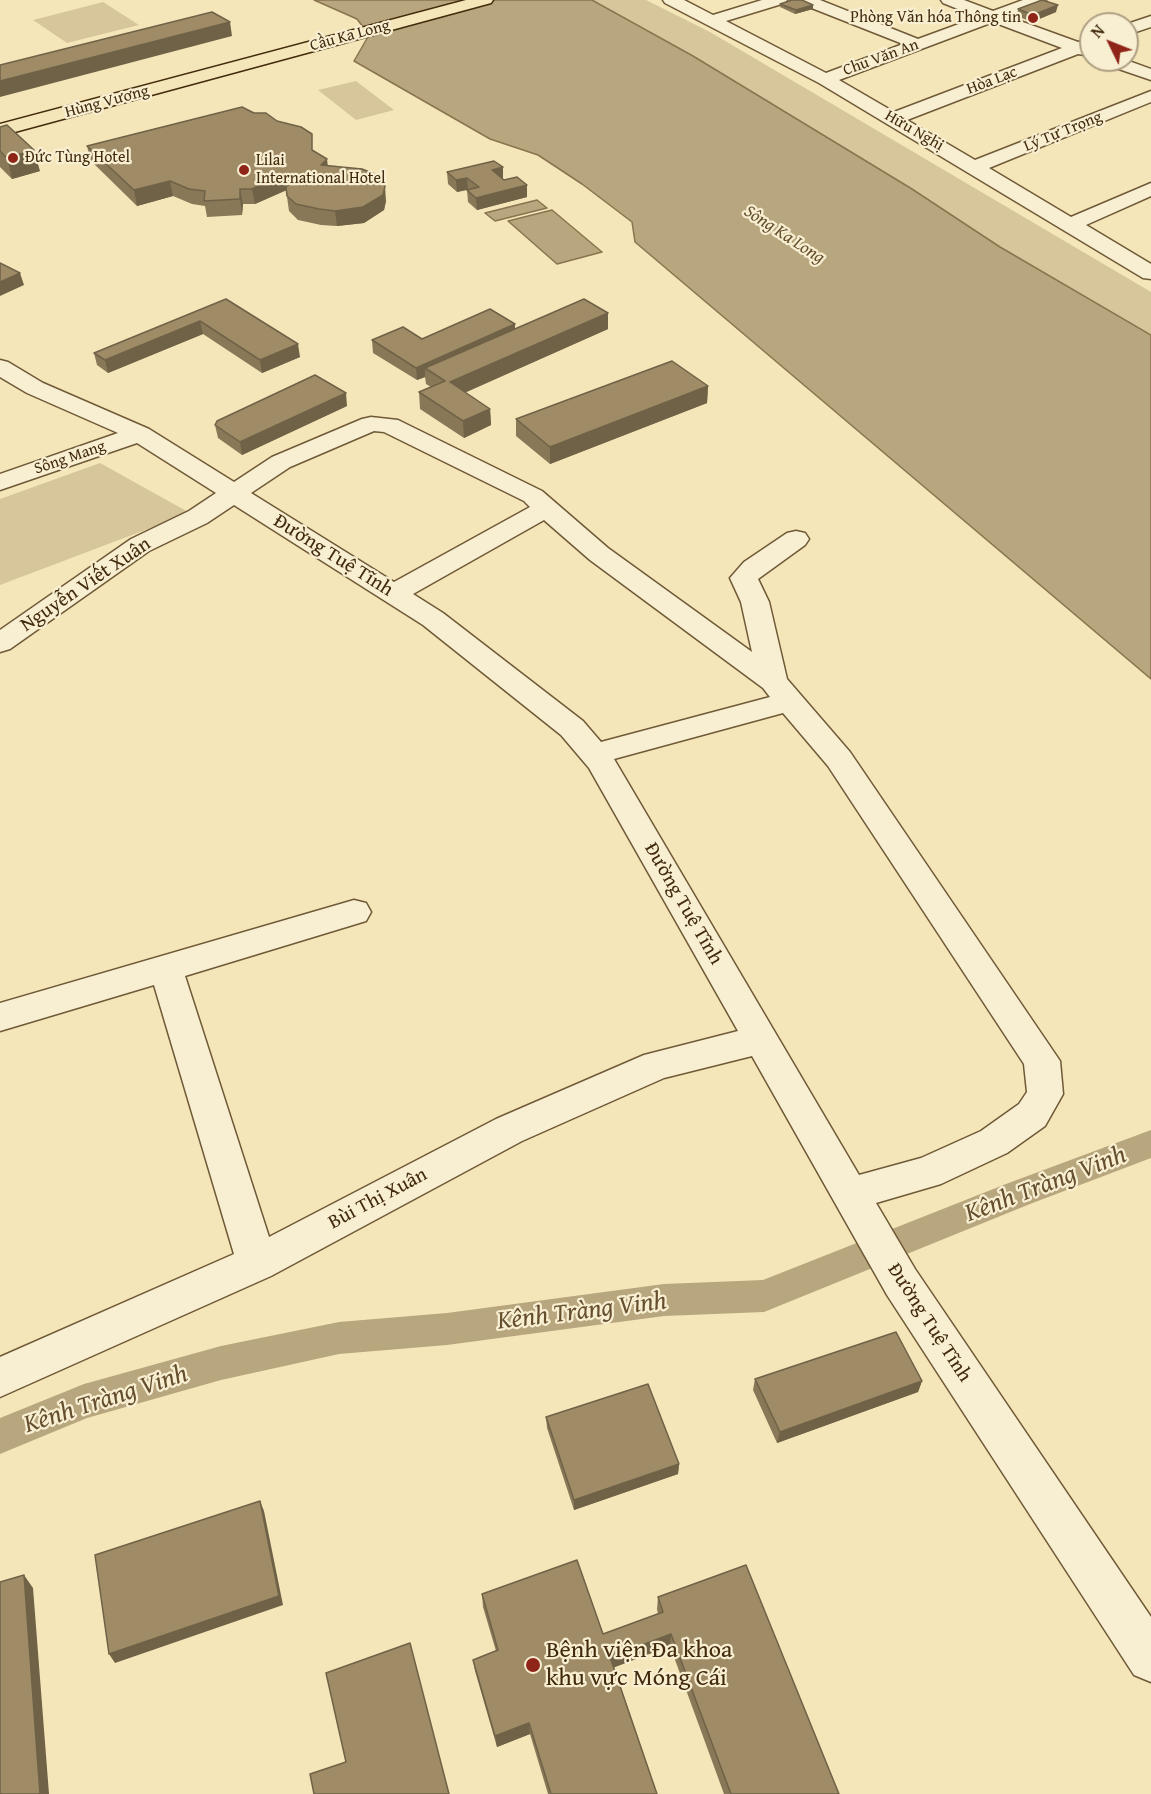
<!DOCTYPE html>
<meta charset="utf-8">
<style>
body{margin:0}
#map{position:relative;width:1151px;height:1794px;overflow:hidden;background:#f5e6b9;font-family:"Gentium Book Plus",serif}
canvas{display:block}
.north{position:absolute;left:1079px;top:12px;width:60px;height:60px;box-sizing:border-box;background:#f8efd2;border:2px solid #afa083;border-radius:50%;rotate:313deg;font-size:16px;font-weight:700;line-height:24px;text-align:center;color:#422a0c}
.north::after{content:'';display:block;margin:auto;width:21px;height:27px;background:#8f2418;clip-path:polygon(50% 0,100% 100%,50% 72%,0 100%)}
</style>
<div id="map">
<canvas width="1151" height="1794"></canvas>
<div class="north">N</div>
</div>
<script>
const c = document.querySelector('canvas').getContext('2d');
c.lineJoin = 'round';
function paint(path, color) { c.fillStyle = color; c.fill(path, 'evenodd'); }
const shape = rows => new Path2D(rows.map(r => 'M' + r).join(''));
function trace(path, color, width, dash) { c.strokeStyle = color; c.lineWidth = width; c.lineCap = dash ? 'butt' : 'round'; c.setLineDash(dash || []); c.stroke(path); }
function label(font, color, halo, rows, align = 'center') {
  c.font = font + ' "Gentium Book Plus",serif'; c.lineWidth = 4.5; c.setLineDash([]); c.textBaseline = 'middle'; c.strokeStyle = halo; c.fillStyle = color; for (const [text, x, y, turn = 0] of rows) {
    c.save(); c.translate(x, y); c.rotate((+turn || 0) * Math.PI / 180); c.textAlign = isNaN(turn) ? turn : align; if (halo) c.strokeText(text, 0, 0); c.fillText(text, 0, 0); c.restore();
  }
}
paint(shape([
 [592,0,646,0,710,32,1151,292,1151,335,1000,247,912,189,693,56],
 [103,2,139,25,67,43,33,20],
 [356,81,394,110,356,120,318,90],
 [100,463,190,513,0,585,0,499]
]), '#d7c69c');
const water = shape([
 [314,0,592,0,693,56,912,189,1000,247,1151,335,1151,679,635,242,632,222,582,184,538,155,490,139,354,61,369,35,357,19,314,0],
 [537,200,547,208,495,221,485,213,537,200],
 [552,210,602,252,557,264,508,221,552,210]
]);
paint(water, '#b8a67e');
trace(water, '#897450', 1.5);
paint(shape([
 [1151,1130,1151,1158,1030,1204,764,1312,664,1316,447,1345,339,1354,221,1380,87,1418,0,1454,0,1418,84,1384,221,1346,339,1322,447,1313,664,1284,763,1280,1006,1184,1151,1130]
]), '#b8a67e');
const minor = shape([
 [663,0,684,0,713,15,762,0,787,0,785,3,726,21,826,73,903,44,799,3,797,0,820,0,918,39,978,17,943,3,941,0,964,0,993,11,1023,0,1046,0,1044,3,1009,17,1078,42,1091,38,1091,56,1078,54,907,120,975,160,1151,91,1151,102,989,168,1071,217,1151,183,1151,196,1086,225,1151,264,1151,279,1143,278,819,83,665,3,663,0],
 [993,22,1062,48,894,112,839,80,993,22],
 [1151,16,1151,27,1127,35,1127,24,1151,16],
 [1101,60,1126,60,1151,69,1151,80,1104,64,1101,60],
 [0,360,8,362,43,383,149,429,234,482,272,457,362,419,371,417,398,420,542,491,608,548,752,652,741,602,730,578,744,562,787,533,796,531,805,533,809,539,805,545,758,579,769,602,787,679,850,752,1060,1061,1063,1094,1045,1126,1007,1153,941,1184,876,1203,915,1269,1151,1617,1151,1682,1134,1675,887,1295,752,1056,664,1078,522,1141,271,1276,0,1397,0,1357,234,1254,154,985,0,1031,0,1003,354,900,366,903,371,912,366,921,185,976,269,1237,496,1119,644,1055,738,1031,589,768,561,735,423,625,234,505,207,523,149,551,10,649,0,652,0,630,131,539,189,511,216,493,137,443,0,490,0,474,118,433,27,393,0,377,0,360],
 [374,431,384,432,524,501,530,507,394,582,251,493,290,467,374,431],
 [544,520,590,560,763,688,770,697,601,742,583,721,443,613,413,594,544,520],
 [783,713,828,766,1024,1064,1027,1092,1019,1104,981,1131,921,1158,859,1175,614,759,783,713]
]);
const major = shape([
 [466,0,493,0,491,3,0,136,0,124,466,0]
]);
trace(minor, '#6f5937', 3);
trace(major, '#422a0c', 3);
paint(minor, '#f8efd2');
paint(major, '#f5e6b9');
paint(shape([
 [780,4,813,9,795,14,780,7],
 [1018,9,1056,12,1032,22,1017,16],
 [0,127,40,171,12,179,0,167],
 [87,146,313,151,328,166,386,201,384,210,364,223,337,226,321,225,298,220,289,211,286,190,255,204,243,204,242,215,207,217,205,206,192,204,173,196,137,206,91,161],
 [503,167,503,179,504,180,527,185,527,197,477,210,468,202,467,190,468,190,457,192,448,184,447,172],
 [226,299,300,357,262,373,203,334,108,373,97,365,94,353],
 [608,313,608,329,465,392,490,409,491,425,464,438,420,409,419,392,431,387,426,384,425,377,417,380,373,353,372,340,422,339,515,329],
 [708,386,707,403,550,464,516,436,516,419],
 [347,406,242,455,218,438,215,425],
 [755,1379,922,1381,918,1392,777,1443,753,1390],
 [546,1417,679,1464,678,1474,574,1510,547,1428],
 [482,1594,603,1634,658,1614,657,1609,658,1597,839,1794,724,1794,670,1646,614,1667,657,1794,548,1794,530,1734,497,1747,475,1671,473,1660,496,1651,483,1607]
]), '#897858');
paint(shape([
 [813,5,813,9,795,14,796,10],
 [1058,5,1056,12,1032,22,1033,15],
 [230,22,232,36,0,97,0,81],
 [34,150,40,171,12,179,7,158],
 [327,159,329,175,321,165],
 [503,167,503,179,492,170],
 [284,174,287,190,255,204,252,189],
 [467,178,468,189,457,192,456,180],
 [170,181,173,196,137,206,134,190],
 [527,185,527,197,477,210,476,198],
 [385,186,386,201,384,210,364,223,337,226,335,211],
 [240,189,243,204,242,215,240,199],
 [20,273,24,285,0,296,0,282],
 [608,313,608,329,451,399,450,382],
 [200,321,203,334,108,373,105,360],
 [515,324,515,336,425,368,425,377,417,380,416,368],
 [298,344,300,357,262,373,260,360],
 [708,386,707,403,550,464,550,447],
 [346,393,347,406,242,455,240,442],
 [490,409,491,425,464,438,463,421],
 [922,1381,918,1392,777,1443,780,1432],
 [679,1464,678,1474,574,1510,574,1500],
 [260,1501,264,1511,283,1605,115,1663,109,1654],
 [24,1575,33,1588,49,1794,40,1794],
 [671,1634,670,1646,610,1669,610,1657],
 [529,1723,530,1734,497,1747,495,1736]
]), '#6f6247');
const building = shape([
 [792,0,802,0,813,5,796,10,780,4,792,0],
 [1042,0,1058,5,1033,15,1018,9,1042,0],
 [212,12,230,22,0,81,0,65,212,12],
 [242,107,254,113,266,113,277,121,301,127,312,134,312,150,327,159,321,165,362,169,380,176,385,186,383,195,363,207,335,211,319,209,296,204,287,196,286,187,296,178,284,174,252,189,240,189,240,199,204,201,205,191,189,189,170,181,134,190,87,146,242,107],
 [7,125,34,150,7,158,0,151,0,127,7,125],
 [494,161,503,167,492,170,504,180,517,177,527,185,476,198,467,190,479,187,467,178,456,180,447,172,494,161],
 [0,263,20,273,0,282,0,263],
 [226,299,298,344,260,360,200,321,105,360,94,353,226,299],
 [584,299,608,313,450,382,490,409,463,421,419,392,445,381,425,368,584,299],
 [490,309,515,324,416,368,372,340,403,327,422,339,490,309],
 [672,361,708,386,550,447,516,419,672,361],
 [315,375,346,393,240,442,215,425,217,421,315,375],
 [896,1332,922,1381,780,1432,755,1379,896,1332],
 [648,1384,679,1464,574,1500,546,1417,648,1384],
 [260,1501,279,1596,109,1654,95,1555,260,1501],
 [577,1560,603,1634,663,1612,658,1597,746,1565,839,1794,731,1794,671,1634,610,1657,657,1794,551,1794,529,1723,495,1736,473,1660,498,1650,482,1594,577,1560],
 [24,1575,40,1794,0,1794,0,1582,24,1575],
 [410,1643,449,1794,314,1794,310,1774,346,1762,326,1673,410,1643]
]);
paint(building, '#9f8c66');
trace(building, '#6f6247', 1.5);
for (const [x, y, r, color] of [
 [1033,18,6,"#8f2418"],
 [13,158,6,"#8f2418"],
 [244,170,6,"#8f2418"],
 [533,1665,8,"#8f2418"]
]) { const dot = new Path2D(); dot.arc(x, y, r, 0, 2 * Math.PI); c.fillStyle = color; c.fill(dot); trace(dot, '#f8efd2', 2); }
label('16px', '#422a0c', '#f8efd2', [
 ["Phòng Văn hóa Thông tin",1021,18,"right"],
 ["Đức Tùng Hotel",25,158],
 ["Lilai",256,161],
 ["International Hotel",256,179]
], 'left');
label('16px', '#422a0c', '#f8efd2', [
 ["Cầu Ka Long",350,36,-15],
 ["Chu Văn An",881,58,-20],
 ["Hòa Lạc",992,81,-21],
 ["Hùng Vương",107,102,-15],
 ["Hữu Nghị",914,131,30],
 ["Lý Tự Trọng",1063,132,-22],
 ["Sông Mang",70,458,-19]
]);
label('italic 18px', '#654f2e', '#f8efd2', [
 ["Sông Ka Long",784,235,33]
]);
label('20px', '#422a0c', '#f8efd2', [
 ["Đường Tuệ Tĩnh",333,556,32],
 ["Nguyễn Viết Xuân",86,585,-34],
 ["Đường Tuệ Tĩnh",683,904,60],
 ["Bùi Thị Xuân",378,1199,-28],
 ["Đường Tuệ Tĩnh",929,1323,57]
]);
label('24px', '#422a0c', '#f8efd2', [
 ["Bệnh viện Đa khoa",546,1651],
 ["khu vực Móng Cái",546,1679]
], 'left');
label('italic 26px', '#654f2e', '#f8efd2', [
 ["Kênh Tràng Vinh",1046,1185,-21],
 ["Kênh Tràng Vinh",582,1312,-7],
 ["Kênh Tràng Vinh",106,1400,-18]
]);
</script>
